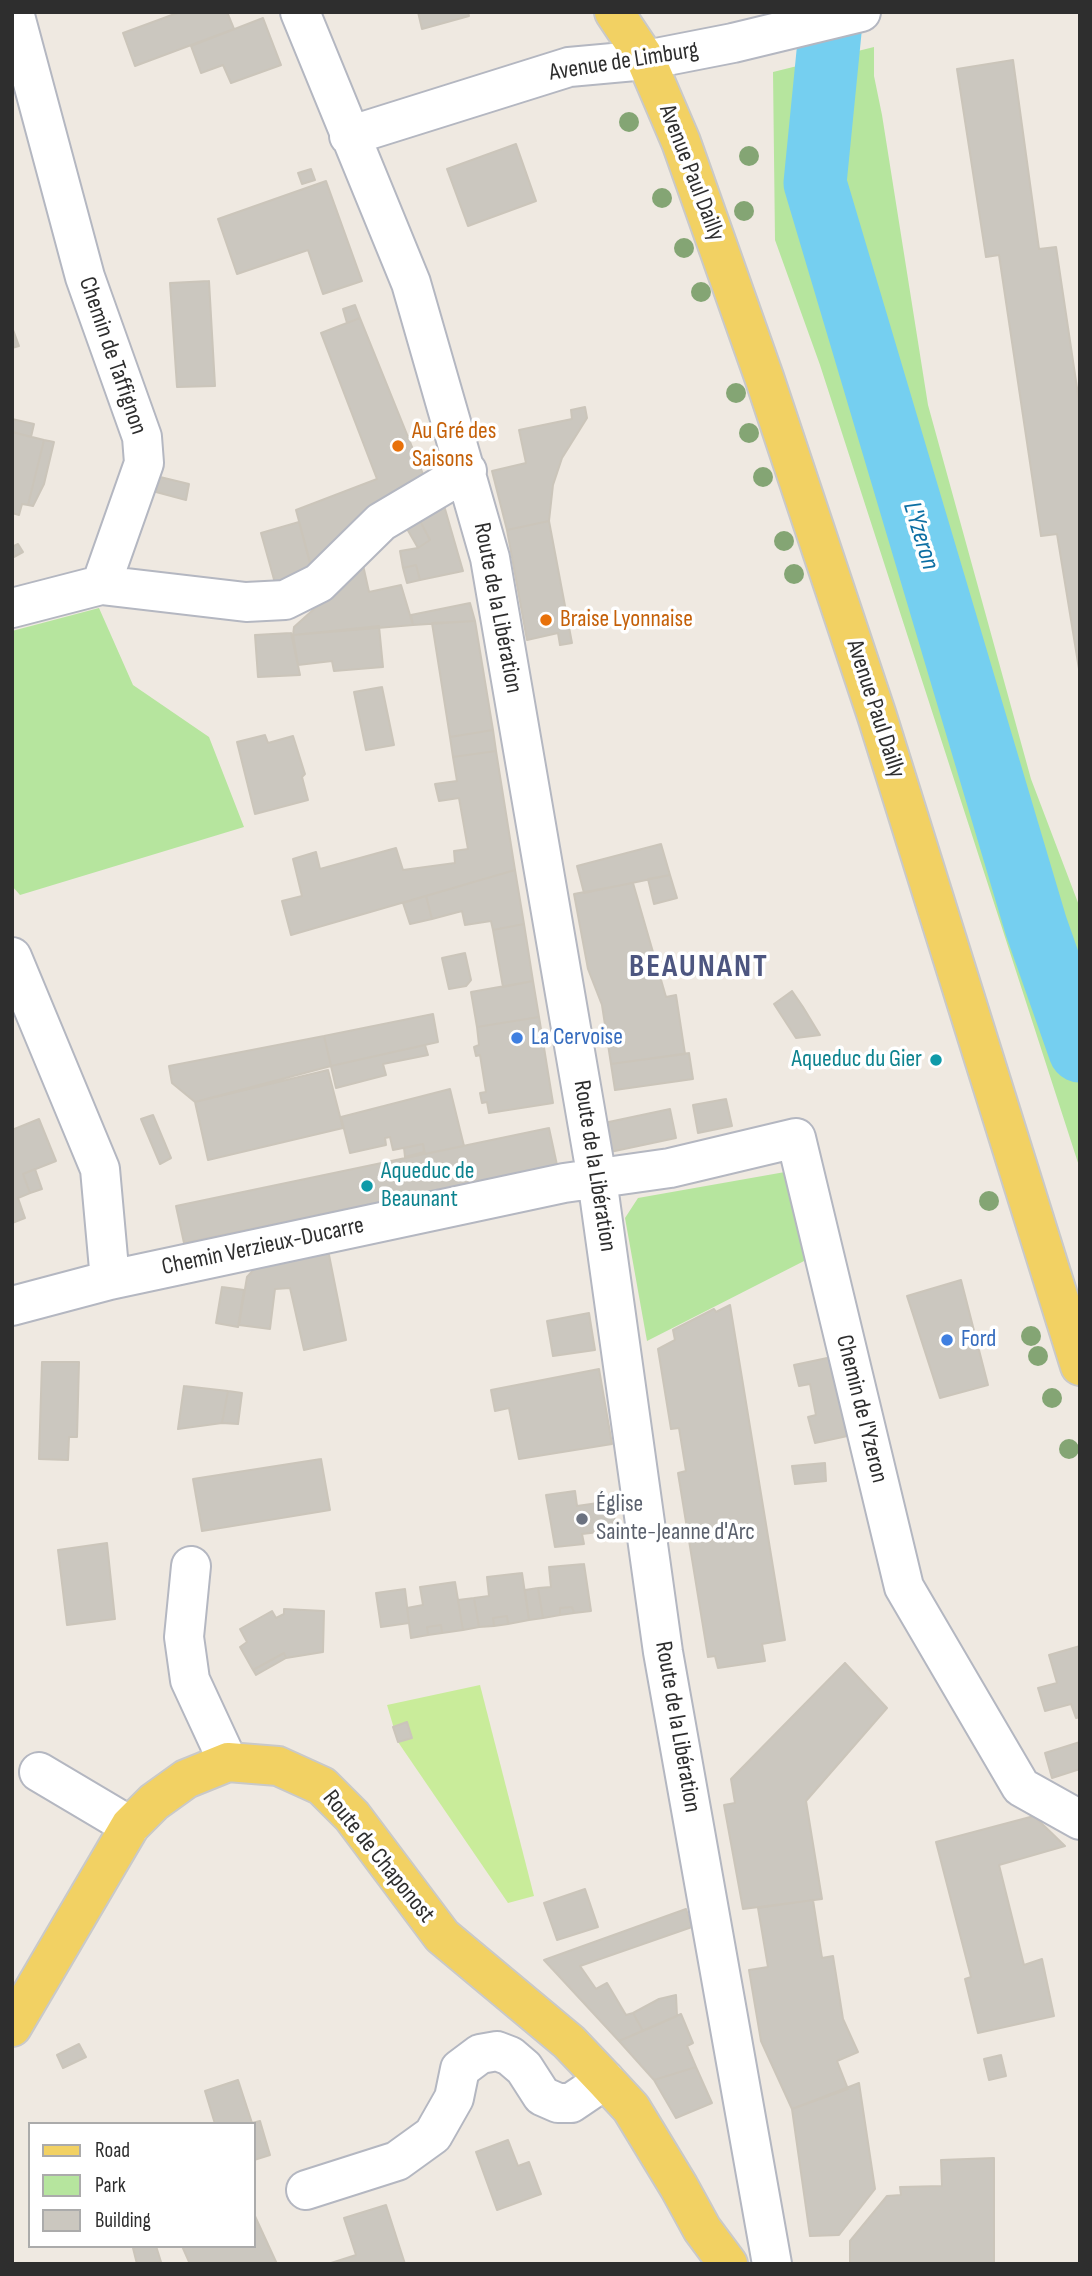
<!DOCTYPE html>
<meta charset="utf-8">
<style>
body{margin:0}
#map{position:relative;width:1092px;height:2276px;overflow:hidden;background:#efe9e1;font-family:"Sofia Sans Condensed",sans-serif}
canvas{display:block}
.frame{position:absolute;inset:0;border:14px solid #2e2e2e;pointer-events:none}
.legend{position:absolute;left:28px;top:2122px;width:228px;height:126px;box-sizing:border-box;background:#fff;border:2px solid #ababab;margin:0;padding:9px 12px;list-style:none;font-size:21px;color:#2e2e2e}
.legend li{display:flex;align-items:center;gap:14px;height:35px}
.legend b{width:35px;border:2px solid #ababab}
</style>
<div id="map">
<canvas width="1092" height="2276"></canvas>
<div class="frame"></div>
<ul class="legend">
<li><b style="height:9px;background:#f2d163"></b>Road</li>
<li><b style="height:19px;background:#b6e59e"></b>Park</li>
<li><b style="height:19px;background:#cbc7bf"></b>Building</li>
</ul>
</div>
<script>
const c = document.querySelector('canvas').getContext('2d');
c.lineJoin = 'round';
function paint(path, color) { c.fillStyle = color; c.fill(path, 'evenodd'); }
const shape = rows => new Path2D(rows.map(r => 'M' + r).join(''));
function trace(path, color, width, dash) { c.strokeStyle = color; c.lineWidth = width; c.lineCap = dash ? 'butt' : 'round'; c.setLineDash(dash || []); c.stroke(path); }
function label(font, color, halo, rows, align = 'center') {
  c.font = font + ' "Sofia Sans Condensed",sans-serif'; c.lineWidth = 7; c.setLineDash([]); c.textBaseline = 'middle'; c.strokeStyle = halo; c.fillStyle = color; for (const [text, x, y, turn = 0] of rows) {
    c.save(); c.translate(x, y); c.rotate((+turn || 0) * Math.PI / 180); c.textAlign = isNaN(turn) ? turn : align; if (halo) c.strokeText(text, 0, 0); c.fillText(text, 0, 0); c.restore();
  }
}
paint(shape([
 [874,47,874,76,882,115,928,405,1031,779,1080,908,1080,1169,820,365,775,240,773,72],
 [99,608,133,685,209,737,244,827,20,895,12,886,12,631],
 [785,1172,808,1259,647,1341,625,1218,638,1198]
]), '#b6e59e');
paint(shape([
 [480,1685,534,1896,508,1903,398,1742,387,1705]
]), '#c9ec9a');
trace(shape([
 [832,12,815,183,1036,926,1080,1051]
]), '#75cff0', 63);
const building = shape([
 [180,12,227,12,234,29,135,66,123,33,180,12],
 [418,12,468,12,469,16,422,29,418,12],
 [263,18,281,65,231,83,223,65,201,73,191,46,263,18],
 [1013,60,1039,249,1056,247,1080,408,1080,675,1057,534,1041,536,999,255,986,257,957,69,1013,60],
 [516,144,536,201,468,226,447,169,516,144],
 [311,169,315,180,302,184,298,173,311,169],
 [326,181,362,281,323,294,308,250,237,274,218,219,326,181],
 [209,281,215,386,177,387,170,283,209,281],
 [355,305,360,318,347,323,343,309,355,305],
 [360,318,425,479,313,573,296,510,377,479,321,333,360,318],
 [12,327,19,346,12,348,12,327],
 [585,407,587,418,562,458,553,485,549,521,507,530,492,471,526,463,519,430,572,419,571,410,585,407],
 [12,419,34,424,31,437,12,432,12,419],
 [12,432,44,440,28,505,22,504,19,515,12,513,12,432],
 [44,440,54,442,44,484,33,506,28,505,44,440],
 [160,477,189,484,186,500,156,492,160,477],
 [443,502,463,571,420,580,416,565,403,568,400,551,418,548,430,540,419,519,443,502],
 [419,519,430,540,418,548,406,527,419,519],
 [549,521,572,643,560,645,558,633,527,640,507,530,549,521],
 [299,522,312,571,275,583,261,533,299,522],
 [18,544,23,552,12,558,12,547,18,544],
 [363,565,369,592,401,585,413,625,293,635,294,627,363,565],
 [416,565,420,580,407,583,403,568,416,565],
 [470,603,475,621,413,625,411,615,470,603],
 [475,621,493,730,450,737,432,623,475,621],
 [379,626,383,667,334,671,332,661,298,665,293,635,379,626],
 [291,633,300,675,258,677,255,635,291,633],
 [382,687,394,745,366,750,354,692,382,687],
 [493,730,496,751,453,757,450,737,493,730],
 [265,735,268,743,293,736,305,774,302,777,308,800,255,814,237,742,265,735],
 [496,751,515,870,291,935,282,901,302,896,293,859,316,852,320,869,396,848,403,870,455,863,454,851,468,849,459,798,439,801,435,784,457,781,453,757,496,751],
 [661,844,670,875,584,893,577,866,661,844],
 [515,870,524,924,493,930,491,921,465,925,462,911,432,919,426,896,515,870],
 [670,875,677,898,654,904,648,879,670,875],
 [633,883,666,997,676,995,685,1054,611,1064,602,1005,588,969,574,894,633,883],
 [426,896,432,919,410,924,403,903,426,896],
 [524,924,533,981,503,987,493,930,524,924],
 [465,953,471,980,466,986,449,989,442,958,465,953],
 [533,981,539,1017,477,1027,471,992,533,981],
 [792,991,803,1007,820,1035,796,1038,774,1004,792,991],
 [433,1014,438,1042,331,1066,324,1036,433,1014],
 [539,1017,553,1103,489,1113,487,1102,482,1103,480,1093,486,1092,480,1055,476,1056,474,1047,479,1045,477,1027,539,1017],
 [324,1036,331,1066,195,1102,172,1083,169,1066,324,1036],
 [425,1045,428,1055,383,1064,386,1075,336,1088,331,1066,425,1045],
 [689,1053,693,1079,615,1090,611,1064,689,1053],
 [328,1070,343,1128,208,1160,195,1102,328,1070],
 [450,1089,464,1146,425,1154,423,1144,393,1150,390,1137,385,1138,386,1145,350,1153,341,1117,450,1089],
 [726,1099,732,1126,698,1133,693,1105,726,1099],
 [670,1109,676,1138,610,1152,604,1123,670,1109],
 [153,1115,171,1158,160,1164,141,1119,153,1115],
 [39,1119,56,1161,23,1174,30,1193,18,1198,25,1218,12,1223,12,1130,39,1119],
 [549,1128,557,1165,184,1243,176,1206,549,1128],
 [423,1144,424,1152,405,1157,404,1148,423,1144],
 [35,1169,42,1189,30,1193,23,1174,35,1169],
 [328,1250,346,1340,304,1350,290,1288,275,1289,270,1329,239,1325,247,1277,257,1266,328,1250],
 [961,1280,988,1385,940,1398,907,1296,961,1280],
 [222,1287,244,1290,238,1327,216,1323,222,1287],
 [730,1305,785,1640,762,1644,765,1661,718,1668,715,1656,708,1657,678,1473,686,1471,679,1428,671,1429,658,1349,675,1340,673,1330,714,1309,716,1312,730,1305],
 [589,1313,595,1350,553,1356,547,1321,589,1313],
 [832,1357,852,1435,815,1443,808,1417,816,1415,810,1384,799,1386,794,1365,832,1357],
 [42,1362,79,1362,77,1437,69,1437,68,1460,39,1459,42,1362],
 [599,1369,612,1444,519,1459,509,1408,495,1411,491,1390,599,1369],
 [184,1386,228,1391,222,1423,178,1429,184,1386],
 [228,1391,242,1393,238,1424,222,1423,228,1391],
 [321,1459,330,1510,202,1531,193,1479,321,1459],
 [825,1463,826,1481,795,1484,792,1466,825,1463],
 [575,1491,577,1506,612,1501,616,1530,582,1534,584,1544,555,1547,546,1495,575,1491],
 [107,1543,115,1619,67,1625,58,1550,107,1543],
 [584,1564,591,1611,574,1613,572,1607,560,1608,560,1615,543,1618,538,1588,551,1587,549,1567,584,1564],
 [522,1573,529,1620,508,1624,507,1616,493,1618,494,1626,479,1627,474,1598,489,1596,487,1577,522,1573],
 [455,1582,463,1630,442,1633,441,1625,427,1627,428,1635,411,1638,407,1608,423,1605,420,1587,455,1582],
 [538,1588,543,1618,529,1620,525,1590,538,1588],
 [405,1589,409,1623,381,1627,376,1593,405,1589],
 [474,1598,479,1627,463,1630,458,1600,474,1598],
 [572,1607,574,1613,560,1615,560,1608,572,1607],
 [284,1609,324,1611,323,1652,286,1658,284,1653,253,1670,240,1647,247,1642,240,1629,272,1611,276,1618,284,1614,284,1609],
 [507,1616,508,1624,494,1626,493,1618,507,1616],
 [441,1625,442,1633,428,1635,427,1627,441,1625],
 [1080,1646,1080,1717,1076,1718,1071,1704,1045,1711,1038,1688,1057,1683,1049,1655,1080,1646],
 [284,1653,286,1658,256,1675,253,1670,284,1653],
 [845,1663,887,1708,806,1801,822,1899,743,1909,724,1805,735,1803,731,1779,845,1663],
 [407,1722,412,1738,398,1742,393,1727,407,1722],
 [1080,1742,1080,1769,1052,1778,1045,1753,1080,1742],
 [1034,1816,1065,1846,999,1865,1024,1965,1042,1959,1054,2016,978,2033,965,1979,971,1977,936,1842,1034,1816],
 [585,1889,598,1927,557,1940,544,1903,585,1889],
 [813,1900,822,1958,833,1956,843,2019,858,2052,837,2061,848,2089,792,2109,761,2041,749,1970,768,1967,758,1908,813,1900],
 [686,1909,692,1927,580,1966,596,1989,607,1983,626,2015,633,2013,643,2031,619,2041,544,1960,686,1909],
 [676,1995,677,2016,643,2031,633,2013,659,1999,676,1995],
 [681,2014,693,2043,687,2046,696,2067,654,2080,619,2041,681,2014],
 [79,2044,86,2057,63,2068,57,2055,79,2044],
 [1001,2055,1006,2076,989,2080,984,2059,1001,2055],
 [696,2067,712,2103,676,2118,654,2080,696,2067],
 [238,2080,252,2123,260,2121,270,2155,254,2160,254,2124,215,2124,205,2091,238,2080],
 [859,2083,875,2189,839,2235,810,2236,792,2109,859,2083],
 [508,2140,518,2166,529,2162,541,2194,497,2210,476,2152,508,2140],
 [994,2158,994,2264,850,2264,850,2241,887,2196,901,2195,900,2187,942,2186,941,2160,994,2158],
 [386,2205,405,2264,328,2264,356,2255,344,2218,386,2205],
 [254,2214,277,2264,190,2264,182,2246,254,2246,254,2214],
 [142,2246,156,2246,161,2262,137,2264,133,2248,142,2246]
]);
paint(building, '#cbc7bf');
trace(building, '#cbc5ba', 2);
const minor = shape([
 [14,12,85,277,142,437,144,463,101,585],
 [300,12,411,283,490,558,597,1179,663,1652,772,2264],
 [349,136,569,67,646,60,733,43,861,12],
 [12,608,101,585,246,602,285,600,319,583,381,522,467,471],
 [12,957,100,1169,110,1280],
 [12,1306,110,1280,564,1183,670,1168,796,1138,904,1587,1021,1787,1080,1820],
 [191,1566,184,1637,190,1680,228,1762],
 [39,1772,130,1826],
 [306,2190,397,2161,433,2135,454,2098,460,2069,480,2054,497,2051,510,2056,524,2068,542,2096,558,2103,571,2103,605,2080]
]);
const major = shape([
 [614,12,646,60,681,142,764,377,877,716,1080,1366],
 [12,2027,130,1826,154,1802,186,1779,228,1762,278,1766,322,1786,352,1816,442,1936,569,2042,605,2080,631,2108,679,2187,702,2229,728,2264]
]);
trace(minor, '#b4b7c1', 42);
trace(major, '#c9c9c9', 42);
trace(minor, '#fff', 38);
trace(major, '#f2d163', 38);
c.fillStyle = '#84a574';
for (const [x, y] of [
 [629,122],
 [749,156],
 [662,198],
 [744,211],
 [684,248],
 [701,292],
 [736,393],
 [749,433],
 [763,477],
 [784,541],
 [794,574],
 [989,1201],
 [1031,1336],
 [1038,1356],
 [1052,1398],
 [1069,1449]
]) { c.beginPath(); c.arc(x, y, 10, 0, 2 * Math.PI); c.fill(); }
for (const [x, y, r, color] of [
 [398,446,7,"#e8710a"],
 [546,620,7,"#e8710a"],
 [517,1038,7,"#3f7fe0"],
 [936,1060,7,"#0f9aa8"],
 [367,1186,7,"#0f9aa8"],
 [947,1340,7,"#3f7fe0"],
 [582,1519,7,"#6b7280"]
]) { const dot = new Path2D(); dot.arc(x, y, r, 0, 2 * Math.PI); c.fillStyle = color; c.fill(dot); trace(dot, '#fff', 2.5); }
label('24px', '#2e2e2e', '#fff', [
 ["Avenue de Limburg",624,62,-9],
 ["Avenue Paul Dailly",691,173,69],
 ["Chemin de Taffignon",112,356,71],
 ["Route de la Libération",497,608,79],
 ["Avenue Paul Dailly",875,709,72],
 ["Route de la Libération",594,1166,81],
 ["Chemin Verzieux-Ducarre",263,1247,-12],
 ["Chemin de l'Yzeron",861,1409,76],
 ["Route de la Libération",677,1727,80],
 ["Route de Chaponost",378,1857,51]
]);
label('24px', '#c56008', '#fff', [
 ["Au Gré des",412,432],
 ["Saisons",412,460],
 ["Braise Lyonnaise",560,620]
], 'left');
label('24px', '#366cbe', '#fff', [
 ["La Cervoise",531,1038],
 ["Ford",961,1340]
], 'left');
label('24px', '#0d838f', '#fff', [
 ["Aqueduc du Gier",922,1060],
 ["Aqueduc de",381,1172,"left"],
 ["Beaunant",381,1200,"left"]
], 'right');
label('24px', '#5b616d', '#fff', [
 ["Église",596,1505],
 ["Sainte-Jeanne d'Arc",596,1533]
], 'left');
label('italic 26px', '#0d6fa3', '#fff', [
 ["L'Yzeron",920,536,73]
]);
c.letterSpacing = '2px';
label('bold 32px', '#4d5680', '#fff', [
 ["BEAUNANT",699,968]
]);
c.letterSpacing = '0px';
</script>
